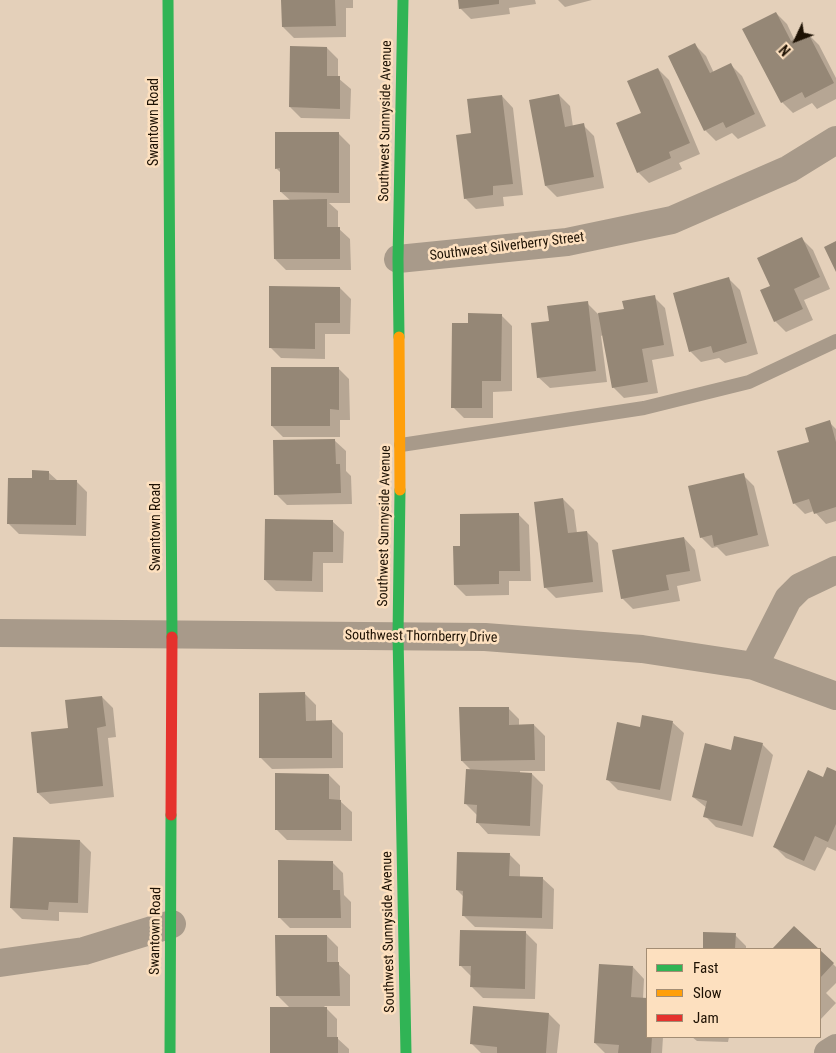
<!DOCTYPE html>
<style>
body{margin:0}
#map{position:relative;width:836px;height:1053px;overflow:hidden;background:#e4d0ba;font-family:"Roboto Condensed",sans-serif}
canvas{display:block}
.legend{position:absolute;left:646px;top:948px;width:175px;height:90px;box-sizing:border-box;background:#fde0bf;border:1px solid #a38d74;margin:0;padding:6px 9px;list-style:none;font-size:15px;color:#1d1103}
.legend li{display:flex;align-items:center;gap:10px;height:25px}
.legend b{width:25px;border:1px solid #a38d74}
.north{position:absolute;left:771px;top:15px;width:50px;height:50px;-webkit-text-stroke:4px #fde0bf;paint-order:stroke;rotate:227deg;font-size:14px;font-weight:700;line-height:20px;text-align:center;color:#1d1103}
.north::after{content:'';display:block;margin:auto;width:18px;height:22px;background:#1d1103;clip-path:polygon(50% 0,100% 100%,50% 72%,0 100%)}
</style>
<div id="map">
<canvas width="836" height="1053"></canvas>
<ul class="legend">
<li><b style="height:6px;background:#30b455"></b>Fast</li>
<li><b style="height:6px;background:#ff9f0a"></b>Slow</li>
<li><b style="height:6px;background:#e5322d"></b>Jam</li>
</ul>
<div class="north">N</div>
</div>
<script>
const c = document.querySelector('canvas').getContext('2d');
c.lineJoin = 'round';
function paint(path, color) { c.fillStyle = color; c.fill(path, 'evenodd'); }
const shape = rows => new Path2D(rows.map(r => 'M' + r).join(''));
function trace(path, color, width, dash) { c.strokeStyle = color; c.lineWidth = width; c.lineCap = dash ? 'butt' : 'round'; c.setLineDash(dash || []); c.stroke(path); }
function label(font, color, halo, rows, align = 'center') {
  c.font = font + ' "Roboto Condensed",sans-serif'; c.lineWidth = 5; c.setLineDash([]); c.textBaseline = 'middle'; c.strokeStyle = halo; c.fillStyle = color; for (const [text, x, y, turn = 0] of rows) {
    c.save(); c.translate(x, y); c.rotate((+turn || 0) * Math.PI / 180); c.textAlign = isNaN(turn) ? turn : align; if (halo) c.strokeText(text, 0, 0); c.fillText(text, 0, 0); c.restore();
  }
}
paint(shape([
 [283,0,353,0,353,8,346,8,346,37,294,38,283,27],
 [459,0,535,0,536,4,509,8,510,14,471,19,460,8],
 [558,0,592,0,565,7],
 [776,13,787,24,795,41,808,34,819,45,836,78,836,99,817,109,812,103,793,113,782,102],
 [695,45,706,56,714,73,731,65,742,76,766,126,738,139,732,133,716,141,705,130],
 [327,48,338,59,338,78,351,89,350,119,301,118,290,107],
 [658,69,669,80,700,154,679,163,682,169,649,183,638,172,643,114],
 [559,95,570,106,573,127,583,125,594,136,604,188,557,197,546,186,530,101],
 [502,96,513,108,523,195,503,197,504,206,476,209,465,198,473,134],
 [339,134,350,145,350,203,329,203,338,211,338,228,350,239,351,270,286,270,275,259,291,201,281,192,281,173,276,168],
 [802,239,813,250,830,289,804,300,813,320,786,332,775,321,771,287],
 [729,279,740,290,758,354,725,363,719,358,701,362,690,351],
 [340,288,351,299,350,334,325,334,325,359,281,358,270,347],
 [654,297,665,308,674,356,652,360,658,393,624,398,613,387,603,335,601,336,607,382,550,388,538,377,550,322,587,303,598,314,625,310],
 [501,315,512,326,512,391,493,392,493,418,464,418,453,407,469,324],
 [338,368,349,379,350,420,340,420,340,437,283,437,272,426],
 [829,422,836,429,836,521,826,524,814,511,805,514,794,503,811,443],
 [334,440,346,451,346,471,351,476,352,504,287,505,276,494],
 [48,472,58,481,76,481,87,492,86,536,19,534,8,523,33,479],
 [743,475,754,486,769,546,726,556,717,547,712,548,701,537],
 [563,499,574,510,577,533,587,532,598,543,603,592,556,598,545,587],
 [518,514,529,525,531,581,509,581,509,595,466,596,455,585],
 [332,521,344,532,343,563,323,563,323,592,276,591,265,580],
 [684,538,695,550,701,581,677,586,680,601,633,609,622,598],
 [305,694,316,705,316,722,332,722,343,733,343,768,272,769,261,758],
 [102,697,113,708,116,737,108,738,114,797,50,804,38,793,69,729],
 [508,708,519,719,519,726,534,725,545,736,545,771,520,771,520,773,532,774,543,785,540,836,488,834,477,822,477,815,466,804,472,771,462,761],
 [672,722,684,733,671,801,618,790,607,779,641,728],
 [762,744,773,755,753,837,716,827,705,816,707,808,693,797,732,751],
 [836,773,836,851,827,847,815,871,786,858,775,847,823,779],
 [329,775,340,786,340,801,352,812,352,841,287,840,276,829],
 [80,841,91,852,88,913,59,912,59,921,22,919,11,908],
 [509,854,520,865,520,877,542,878,554,889,553,929,475,927,464,916,464,897,457,890],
 [332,862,343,873,344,895,351,902,351,928,290,928,279,917],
 [526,933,537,944,535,999,483,998,472,987,472,977,460,965],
 [704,934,735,935,746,946,746,949,704,949],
 [327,936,338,947,338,964,350,975,350,1006,324,1006,337,1019,337,1038,349,1049,349,1053,271,1053,290,1008,277,995],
 [820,951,836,967,836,983,826,993,836,1003,820,1020],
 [633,967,644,979,643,999,647,999,647,1037,663,1037,662,1053,605,1053,595,1043],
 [549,1014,560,1025,557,1053,481,1053,472,1044],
 [692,1037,729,1037,728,1042,697,1041]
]), '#0003');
paint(shape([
 [281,0,335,0,336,26,282,27],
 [458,0,499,0,499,4,459,9],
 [776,12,791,41,808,33,834,83,805,98,802,92,781,103,742,29],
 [695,43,710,73,731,63,755,114,726,128,723,122,704,131,668,56],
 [290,46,327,47,327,76,340,76,340,109,289,107],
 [658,68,690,143,669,152,671,158,637,173,616,123,641,113,627,81],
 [559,94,565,127,584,123,594,177,545,186,529,100],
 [502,95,513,184,493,186,493,195,464,199,456,135,471,133,467,99],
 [275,132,339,132,339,193,280,192,280,168,275,169],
 [327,199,327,227,340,227,340,259,274,259,273,200],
 [802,237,820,277,794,289,803,309,774,322,760,290,770,286,757,258],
 [836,241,836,272,824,247],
 [729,277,747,343,713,353,711,346,689,352,673,293],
 [269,286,340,287,340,323,315,323,315,349,269,348],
 [655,295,664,345,642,349,648,382,612,388,598,313,624,309,622,301],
 [588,301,596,371,537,378,531,323,549,321,547,306],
 [468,313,502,314,501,381,482,381,482,408,451,408,452,323,468,323],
 [271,367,339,367,339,410,330,409,330,426,271,426],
 [830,420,836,442,836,507,814,514,809,499,793,504,777,451,809,442,805,428],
 [335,439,336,464,340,464,341,493,274,495,273,440],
 [32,470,49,471,49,480,77,480,76,525,7,524,8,478,32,478],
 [744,473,758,535,714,546,712,535,700,538,688,486],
 [563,498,568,533,587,531,593,582,544,588,534,502],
 [519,513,520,571,499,571,499,584,454,585,453,546,460,546,460,514],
 [265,519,333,520,333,552,313,552,312,581,264,580],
 [684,537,690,571,666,575,669,590,621,599,612,550],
 [305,692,306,721,332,720,332,758,259,758,259,693],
 [102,696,106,726,97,728,103,786,37,793,31,732,68,728,65,700],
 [459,707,509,707,509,725,534,724,535,760,461,761],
 [642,715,673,721,660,790,606,780,617,722,640,727],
 [734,736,763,743,742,826,703,817,707,801,692,797,705,743,731,750],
 [827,767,836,771,836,824,828,842,815,836,804,861,773,847,808,770,823,777],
 [466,769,532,773,530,826,476,823,477,805,464,804],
 [275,773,329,774,329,799,341,800,341,830,275,830],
 [13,837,80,840,78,903,49,902,48,910,10,908],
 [457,852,510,853,509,876,543,877,542,918,462,916,463,891,456,890],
 [278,860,333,861,333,890,340,890,341,918,278,918],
 [794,926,819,949,772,949],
 [460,930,526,931,525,989,470,987,471,966,459,966],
 [703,932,736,933,735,949,703,949],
 [275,935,327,935,327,962,339,962,340,996,276,996],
 [820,950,834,963,820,978],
 [599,964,633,966,631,997,647,998,647,1037,652,1037,651,1053,618,1053,619,1045,594,1043],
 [473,1006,549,1013,546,1053,497,1053,497,1047,470,1044],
 [270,1007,327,1007,327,1037,338,1037,338,1053,270,1053]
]), '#958776');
trace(shape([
 [401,445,644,408,749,382,836,341]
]), '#a89a8a', 14);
trace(shape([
 [398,259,567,242,672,220,789,169,836,140],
 [0,633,485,637,642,649,754,666,836,696],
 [754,666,788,599,800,587,836,570],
 [0,963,84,951,172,924],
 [828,1053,836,1048]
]), '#a89a8a', 28);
trace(shape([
 [168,0,172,637],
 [399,337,398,259,403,0],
 [400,490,398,635,406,1053],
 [170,1053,171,815]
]), '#30b455', 11);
trace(shape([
 [399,337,400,490]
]), '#ff9f0a', 11);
trace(shape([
 [171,815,172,637]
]), '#e5322d', 11);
label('14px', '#1d1103', '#fde0bf', [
 ["Southwest Sunnyside Avenue",386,121,-89],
 ["Swantown Road",154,122,-90],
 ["Southwest Silverberry Street",507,247,-7],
 ["Southwest Sunnyside Avenue",385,526,-89],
 ["Swantown Road",156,527,-90],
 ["Southwest Thornberry Drive",421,637,1],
 ["Swantown Road",156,931,-89],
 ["Southwest Sunnyside Avenue",389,932,-91]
]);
</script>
